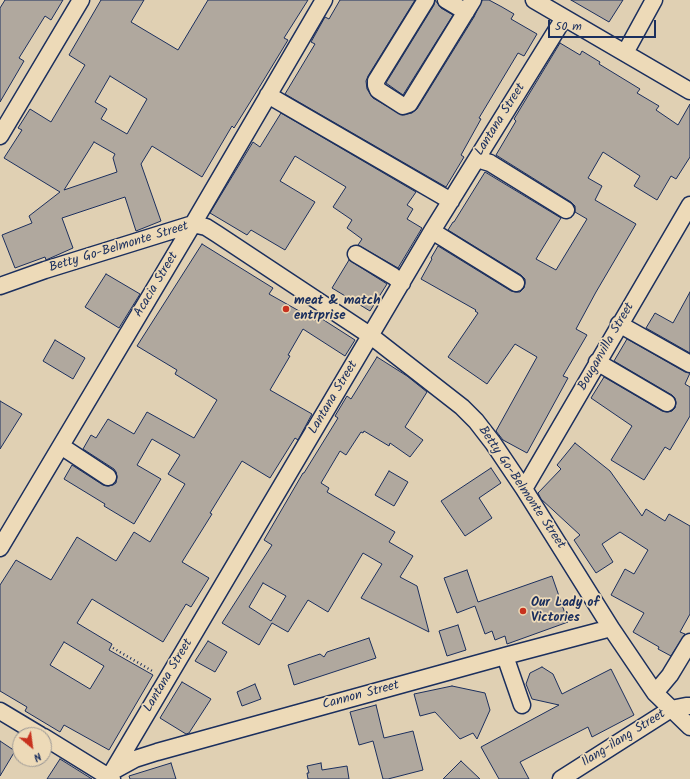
<!DOCTYPE html>
<style>
body{margin:0}
#map{position:relative;width:690px;height:779px;overflow:hidden;background:#e0d0b3;font-family:Kalam,sans-serif}
canvas{display:block}
.north{position:absolute;left:12px;top:727px;width:40px;height:40px;box-sizing:border-box;background:#eddab8;border:1px solid #999694;border-radius:50%;rotate:151deg;font-size:11px;font-weight:700;line-height:16px;text-align:center;color:#1b2f5e}
.north::after{content:'';display:block;margin:auto;width:14px;height:18px;background:#c8321e;clip-path:polygon(50% 0,100% 100%,50% 72%,0 100%)}
.scale{position:absolute;left:548px;top:20px;width:108px;height:18px;box-sizing:border-box;border:2px solid #1b2f5e;border-top:0;padding-left:5px;font-size:12px;line-height:14px;white-space:nowrap;color:#1b2f5e;-webkit-text-stroke:3px #eddab8;paint-order:stroke}
</style>
<div id="map">
<canvas width="690" height="779"></canvas>
<div class="north">N</div>
<div class="scale">50 m</div>
</div>
<script>
const c = document.querySelector('canvas').getContext('2d');
c.lineJoin = 'round';
function paint(path, color) { c.fillStyle = color; c.fill(path, 'evenodd'); }
const shape = rows => new Path2D(rows.map(r => 'M' + r).join(''));
function trace(path, color, width, dash) { c.strokeStyle = color; c.lineWidth = width; c.lineCap = dash ? 'butt' : 'round'; c.setLineDash(dash || []); c.stroke(path); }
function label(font, color, halo, rows, align = 'center') {
  c.font = font + ' Kalam,sans-serif'; c.lineWidth = 3.5; c.setLineDash([]); c.textBaseline = 'middle'; c.strokeStyle = halo; c.fillStyle = color; for (const [text, x, y, turn = 0] of rows) {
    c.save(); c.translate(x, y); c.rotate((+turn || 0) * Math.PI / 180); c.textAlign = isNaN(turn) ? turn : align; if (halo) c.strokeText(text, 0, 0); c.fillText(text, 0, 0); c.restore();
  }
}
const building = shape([
 [5,0,63,0,51,20,45,16,19,58,24,61,0,102,0,8,5,0],
 [101,0,144,0,131,22,178,50,208,0,308,0,284,38,288,40,257,91,234,128,232,126,202,177,152,146,141,164,161,221,136,231,125,197,62,218,73,248,46,260,45,257,15,268,2,235,32,223,29,216,60,192,4,158,22,130,18,128,30,109,51,122,85,65,69,55,101,0],
 [110,76,147,99,127,134,101,119,107,109,95,102,110,76],
 [94,142,115,154,113,158,117,172,64,190,94,142],
 [340,0,415,0,368,76,366,81,367,89,373,98,402,115,412,113,417,109,474,17,482,0,489,0,502,7,514,14,511,19,537,34,524,56,518,53,479,118,481,119,461,155,464,157,446,187,285,94,315,44,311,42,325,17,329,19,340,0],
 [435,0,441,8,453,15,403,95,386,83,434,5,435,0],
 [571,0,623,0,609,22,571,0],
 [560,43,580,55,582,51,600,62,599,64,640,89,637,93,659,106,656,110,678,125,690,104,690,157,676,179,671,176,657,200,634,186,640,176,603,152,588,178,602,186,595,200,636,224,596,292,576,329,587,335,563,376,568,378,527,453,503,440,496,431,537,357,515,344,487,384,448,357,478,313,475,311,476,310,421,279,432,259,431,258,438,246,511,291,515,292,520,292,524,288,525,283,525,279,521,275,448,230,453,222,454,222,485,172,561,218,536,259,556,270,587,219,575,212,575,206,571,202,496,155,516,121,514,119,560,43],
 [281,113,416,192,407,205,413,209,407,219,422,228,398,268,358,245,362,239,347,228,352,220,333,207,346,187,295,156,280,181,315,202,285,250,251,230,247,235,210,213,253,142,260,147,281,113],
 [202,244,273,288,269,294,317,321,319,317,355,340,345,356,303,329,288,355,290,356,270,390,312,414,298,440,295,438,270,478,242,461,210,513,212,514,182,562,209,578,191,607,186,604,163,642,92,599,77,623,112,644,109,650,153,675,109,750,64,725,60,732,25,711,27,707,0,691,0,585,16,560,51,580,77,537,116,561,134,532,150,542,185,484,168,474,180,455,152,439,137,465,161,479,134,524,104,506,105,504,64,479,72,465,103,485,108,486,113,485,116,483,117,477,116,472,114,469,83,449,91,435,96,438,108,419,134,434,147,412,194,438,217,400,175,374,177,370,137,346,202,244],
 [64,642,104,666,90,689,50,665,64,642],
 [349,260,387,284,370,311,332,288,349,260],
 [106,274,140,294,119,328,85,307,106,274],
 [690,292,690,353,646,328,655,313,673,323,690,292],
 [627,339,685,372,690,373,685,384,690,387,690,416,670,450,665,447,644,480,611,460,632,426,591,398,604,377,662,411,667,412,672,411,675,408,676,403,675,398,672,395,614,361,627,339],
 [55,340,85,358,73,379,43,361,55,340],
 [377,357,407,376,427,392,405,427,423,440,410,457,390,443,389,446,364,431,363,433,361,432,346,455,340,451,321,483,329,488,327,492,395,532,389,542,413,556,400,577,417,586,429,632,361,598,382,564,363,553,328,612,308,600,288,632,272,623,259,645,222,623,272,545,264,540,303,473,304,473,338,418,335,416,347,396,351,399,377,357],
 [263,583,286,596,271,621,249,607,263,583],
 [0,401,22,414,0,449,0,401],
 [575,443,610,471,642,516,646,509,665,521,669,514,690,526,690,614,680,632,685,634,671,656,658,649,659,647,633,632,644,613,611,595,625,569,634,574,648,550,620,532,602,544,613,562,596,573,574,540,580,535,541,499,538,493,561,469,557,465,575,443],
 [491,468,501,483,479,498,492,518,465,536,441,501,491,468],
 [389,471,408,482,394,506,375,495,389,471],
 [467,570,478,602,552,576,568,622,507,644,505,636,495,640,492,631,485,634,475,606,457,613,444,578,467,570],
 [458,625,466,650,447,656,439,631,458,625],
 [369,638,376,658,294,685,288,665,320,654,324,657,327,652,369,638],
 [208,641,227,652,215,672,195,661,208,641],
 [542,667,553,674,562,694,611,669,634,715,592,737,588,727,520,762,529,779,499,779,481,747,559,705,532,699,526,684,530,673,542,667],
 [182,682,211,699,189,733,186,734,160,718,182,682],
 [255,684,261,699,242,706,237,692,255,684],
 [452,686,485,693,490,710,477,739,473,733,460,739,435,712,420,716,414,694,452,686],
 [376,705,384,738,413,731,423,770,388,779,383,779,373,741,359,745,350,712,376,705],
 [0,741,15,751,0,776,0,741],
 [60,759,92,779,47,779,60,759],
 [461,761,480,779,443,779,461,761],
 [171,763,176,779,130,779,129,776,171,763],
 [321,763,322,770,347,766,349,779,308,779,307,773,309,773,307,766,321,763]
]);
paint(building, '#b0a89e');
trace(building, '#1b2f5e', 1);
const minor = shape([
 [426,0,376,81,376,85,378,90,403,106,409,104,473,0],
 [446,0,466,12],
 [534,0,690,91],
 [625,53,654,0],
 [268,95,451,201],
 [0,136,81,0],
 [477,159,490,163,566,210],
 [432,231,516,283],
 [356,254,393,276,402,283],
 [0,286,45,270,193,224,206,227,217,234,371,336,462,407,476,421,493,443,524,489,611,628,655,693,690,727],
 [619,324,690,364],
 [597,362,667,403],
 [61,446,108,477],
 [524,489,690,205],
 [0,548,193,224,324,0],
 [505,656,522,705],
 [655,693,670,675,690,642],
 [0,711,40,735],
 [44,737,112,779],
 [113,771,135,759,157,752,505,656,611,628],
 [108,779,432,231,564,18],
 [561,779,671,709,686,706,690,706]
]);
trace(minor, '#1b2f5e', 19);
trace(shape([
 [113,648,154,672]
]), '#1b2f5e', 2.5, [1, 3]);
trace(minor, '#eddab8', 16);
for (const [x, y, r, color] of [
 [286,309,4,"#c8321e"],
 [523,611,4,"#c8321e"]
]) { const dot = new Path2D(); dot.arc(x, y, r, 0, 2 * Math.PI); c.fillStyle = color; c.fill(dot); trace(dot, '#eddab8', 1.5); }
label('13px', '#1b2f5e', '#eddab8', [
 ["Lantana Street",501,120,-58],
 ["Betty Go-Belmonte Street",119,248,-17],
 ["Acacia Street",157,285,-59],
 ["Bouganvilla Street",607,347,-60],
 ["Lantana Street",334,398,-59],
 ["Betty Go-Belmonte Street",521,488,56],
 ["Lantana Street",169,676,-59],
 ["Cannon Street",361,696,-15],
 ["Ilang-ilang Street",624,739,-32]
]);
label('bold 13px', '#1b2f5e', '#eddab8', [
 ["meat & match",294,302],
 ["entrprise",294,317],
 ["Our Lady of",531,604],
 ["Victories",531,619]
], 'left');
</script>
